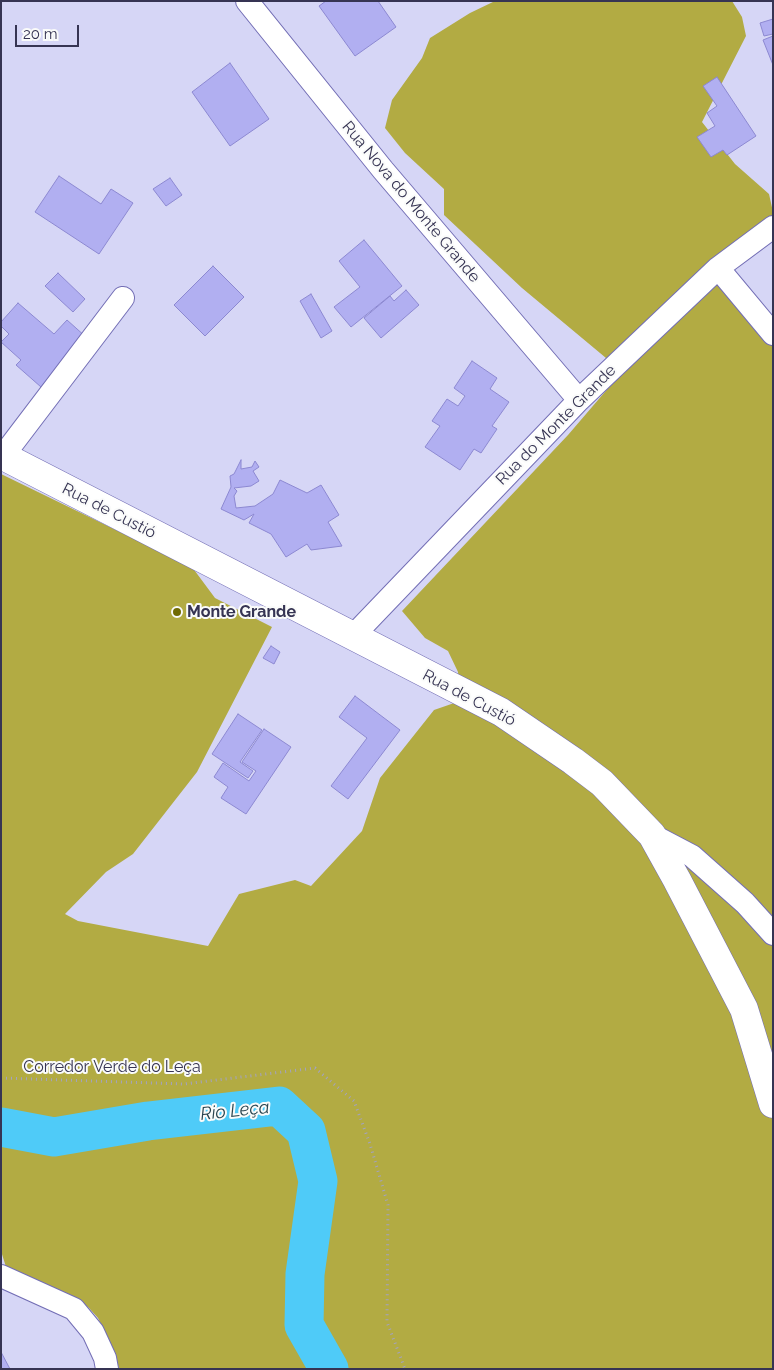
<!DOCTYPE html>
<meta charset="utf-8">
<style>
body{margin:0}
#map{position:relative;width:774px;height:1370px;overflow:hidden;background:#d6d6f6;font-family:Raleway,sans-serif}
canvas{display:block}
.frame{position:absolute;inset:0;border:2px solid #363453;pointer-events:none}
.scale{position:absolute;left:15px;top:25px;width:64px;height:22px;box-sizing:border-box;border:2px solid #363453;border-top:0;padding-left:6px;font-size:15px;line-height:18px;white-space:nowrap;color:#363453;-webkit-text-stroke:4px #fafbfa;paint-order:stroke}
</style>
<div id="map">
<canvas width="774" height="1370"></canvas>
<div class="frame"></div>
<div class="scale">20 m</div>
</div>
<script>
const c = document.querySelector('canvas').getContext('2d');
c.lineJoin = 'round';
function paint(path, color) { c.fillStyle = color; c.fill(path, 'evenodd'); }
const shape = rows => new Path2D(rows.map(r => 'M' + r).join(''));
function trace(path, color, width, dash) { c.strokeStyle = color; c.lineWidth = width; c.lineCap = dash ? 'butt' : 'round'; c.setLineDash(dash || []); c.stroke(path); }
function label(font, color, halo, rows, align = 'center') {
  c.font = font + ' Raleway,sans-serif'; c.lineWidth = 4; c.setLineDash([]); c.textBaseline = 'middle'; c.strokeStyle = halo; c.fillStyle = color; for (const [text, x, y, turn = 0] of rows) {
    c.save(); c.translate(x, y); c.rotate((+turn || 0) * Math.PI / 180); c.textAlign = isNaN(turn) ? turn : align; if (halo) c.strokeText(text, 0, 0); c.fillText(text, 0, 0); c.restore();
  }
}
paint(shape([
 [495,1,732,1,742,17,746,36,702,122,735,164,769,194,773,212,773,219,731,269,773,336,773,1369,119,1369,114,1351,98,1318,89,1308,79,1300,6,1267,1,1251,1,474,192,567,215,598,272,627,197,772,133,854,106,872,65,914,78,921,208,946,239,894,295,880,311,886,362,831,380,778,434,710,460,701,458,672,448,651,425,638,402,611,568,435,616,379,606,358,522,288,444,215,444,189,405,153,385,128,392,100,422,58,430,38,470,13]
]), '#b2ab43');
trace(shape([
 [1,1127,54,1137,148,1121,279,1106,306,1131,318,1181,305,1274,304,1325,329,1369]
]), '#4fcbf8', 39);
const building = shape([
 [326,1,378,1,396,27,355,56,319,6,326,1],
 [773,19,773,34,764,36,760,23,773,19],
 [773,36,773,65,763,40,773,36],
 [230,63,269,119,230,146,192,92,230,63],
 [717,77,756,136,727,155,723,150,711,157,697,137,715,126,707,113,717,106,703,86,717,77],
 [59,176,101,204,111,189,133,203,99,254,35,212,59,176],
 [170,178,182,195,166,206,153,189,170,178],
 [364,240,402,286,351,327,334,307,360,287,339,261,364,240],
 [213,266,244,297,205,336,174,305,213,266],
 [58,273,85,299,73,312,45,286,58,273],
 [406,290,419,305,381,338,364,318,390,296,394,301,406,290],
 [311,294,332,331,321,338,300,301,311,294],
 [18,303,54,334,67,320,86,337,41,387,16,365,21,360,1,342,9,334,1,326,1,322,18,303],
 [472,361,497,378,490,389,509,402,492,426,497,429,481,453,474,449,460,470,425,447,440,426,432,421,447,399,458,406,465,396,454,388,472,361],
 [241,460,241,469,252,467,255,461,259,467,253,471,259,481,251,486,234,488,237,491,234,496,236,508,255,506,273,494,280,480,307,493,321,485,339,515,328,522,342,546,311,550,307,544,286,557,271,534,249,523,254,514,244,520,221,509,231,487,230,476,234,474,241,460],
 [271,646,280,652,274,664,263,658,271,646],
 [355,696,400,730,348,799,331,786,367,738,339,717,355,696],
 [238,714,262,730,240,762,253,771,248,778,212,754,238,714],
 [264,729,291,747,246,814,221,798,228,787,214,777,223,763,249,781,256,771,242,762,264,729],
 [1,1352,10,1369,1,1369,1,1352]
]);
paint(building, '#b1aff1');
trace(building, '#8c88d1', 1);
const minor = shape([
 [247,1,383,170,579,400],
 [718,268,773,334],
 [3,456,123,298],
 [352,637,579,400,718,268,773,227],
 [652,835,692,856,745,903,773,934],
 [1,1276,74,1309,93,1332,105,1358,107,1369]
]);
const major = shape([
 [1,455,501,712,573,761,602,783,652,835,677,880,744,1009,773,1104]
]);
trace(minor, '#736eb5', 24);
trace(major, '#736eb5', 29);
trace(shape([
 [1,1078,184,1084,315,1068,354,1101,370,1144,388,1205,387,1322,405,1369]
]), '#a3a2c2', 3, [1, 4]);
trace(minor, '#fff', 22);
trace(major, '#fff', 28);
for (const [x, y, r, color] of [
 [177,612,5,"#706a03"]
]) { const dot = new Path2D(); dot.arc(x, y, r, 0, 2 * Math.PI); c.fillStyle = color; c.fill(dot); trace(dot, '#fafbfa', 2); }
label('16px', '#363453', '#fafbfa', [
 ["Rua Nova do Monte Grande",411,202,50],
 ["Rua do Monte Grande",556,425,-45],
 ["Rua de Custió",109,511,27],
 ["Rua de Custió",469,698,28],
 ["Corredor Verde do Leça",112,1067]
]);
label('bold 16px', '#363453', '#fafbfa', [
 ["Monte Grande",187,612]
], 'left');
label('italic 18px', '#29444f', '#fafbfa', [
 ["Rio Leça",235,1111,-6]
]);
</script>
